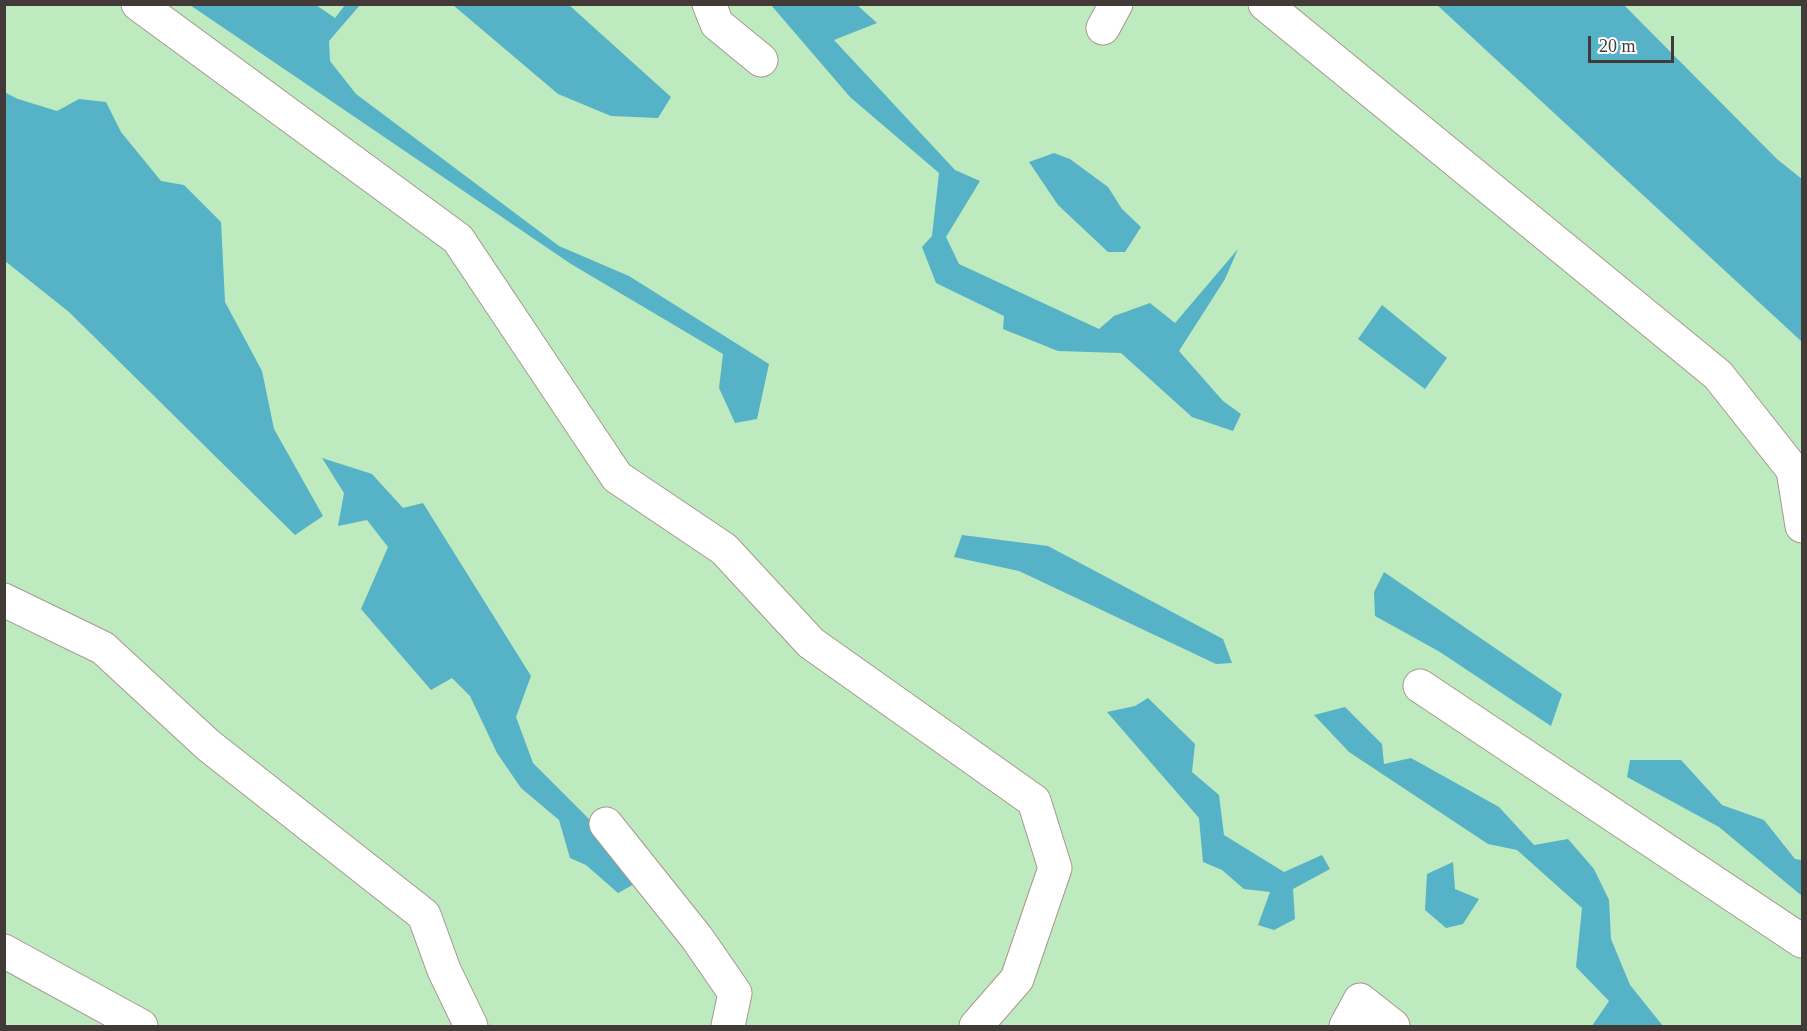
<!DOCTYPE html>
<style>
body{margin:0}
#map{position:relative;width:1807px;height:1031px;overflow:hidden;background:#faeadf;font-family:"Times New Roman",serif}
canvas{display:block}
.frame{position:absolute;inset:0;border:6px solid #413a36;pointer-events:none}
.scale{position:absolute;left:1588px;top:36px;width:86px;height:27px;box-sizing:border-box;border:3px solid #413a36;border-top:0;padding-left:8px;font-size:18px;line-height:21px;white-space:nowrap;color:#413a36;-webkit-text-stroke:4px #fff;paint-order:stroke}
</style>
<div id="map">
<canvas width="1807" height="1031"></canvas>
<div class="frame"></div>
<div class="scale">20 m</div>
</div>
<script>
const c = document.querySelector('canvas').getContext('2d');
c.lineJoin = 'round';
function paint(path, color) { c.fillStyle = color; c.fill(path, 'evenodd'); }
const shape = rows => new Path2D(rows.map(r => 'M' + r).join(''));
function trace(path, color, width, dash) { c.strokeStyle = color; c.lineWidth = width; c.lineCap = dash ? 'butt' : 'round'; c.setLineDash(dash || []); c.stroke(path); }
paint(shape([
 [5,5,1437,5,1802,342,1802,1026,5,1026],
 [1624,5,1802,5,1802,179,1777,159]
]), '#beeabf');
paint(shape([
 [190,5,316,5,335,18,345,5,360,5,329,41,330,61,356,94,559,246,629,276,769,364,757,419,735,423,719,388,723,354,571,264],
 [453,5,569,5,671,97,658,118,611,116,558,94],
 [771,5,857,5,877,23,834,40,955,170,980,181,946,237,959,264,1099,329,1114,316,1150,303,1175,323,1238,249,1225,279,1179,351,1223,401,1241,414,1233,431,1192,417,1121,353,1058,351,1003,329,1004,316,936,283,922,247,932,236,939,173,850,97],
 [1437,5,1624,5,1777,159,1802,179,1802,342],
 [4,92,18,99,57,111,79,99,106,102,121,132,161,181,184,185,221,222,225,302,262,371,274,429,323,516,295,535,69,312,5,261],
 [1054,153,1070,159,1108,187,1122,209,1141,227,1125,252,1108,252,1058,205,1029,162],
 [1382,305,1447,358,1425,389,1358,339],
 [322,458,372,474,403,508,423,503,531,676,516,717,533,763,604,834,638,882,618,893,586,865,570,858,559,820,521,788,497,753,470,696,452,678,431,690,361,609,388,547,367,520,338,526,344,493],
 [962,535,1048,546,1223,639,1232,663,1216,664,1019,571,954,557],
 [1384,572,1562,694,1551,726,1440,652,1375,616,1374,592],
 [1148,698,1195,744,1192,772,1219,795,1224,835,1284,872,1322,855,1330,869,1293,889,1295,919,1274,930,1258,925,1270,892,1244,889,1222,870,1203,862,1199,818,1107,712,1135,706],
 [1345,707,1382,744,1384,764,1411,758,1499,807,1534,845,1568,839,1594,869,1609,900,1611,939,1630,985,1663,1026,1592,1026,1609,1001,1576,967,1582,908,1517,850,1488,844,1349,752,1314,715],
 [1630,760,1681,760,1722,805,1764,820,1795,859,1802,860,1802,896,1719,827,1627,777],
 [1453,862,1455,889,1479,899,1463,924,1446,928,1425,910,1427,874]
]), '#56b2c7');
const minor = shape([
 [138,4,458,239,617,477,724,549,811,643,1034,801,1055,868,1017,979,976,1026],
 [709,4,717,24,761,60],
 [1265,4,1718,375,1793,470,1802,526],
 [1103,28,1116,4],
 [4,600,103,648,208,745,424,915,444,970,471,1026],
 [1420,686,1802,941],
 [606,824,697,938,735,993,728,1026],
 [4,951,141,1026],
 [1346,1026,1360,1000,1393,1026]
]);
trace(minor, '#a7988d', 35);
trace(minor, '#fff', 33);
</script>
